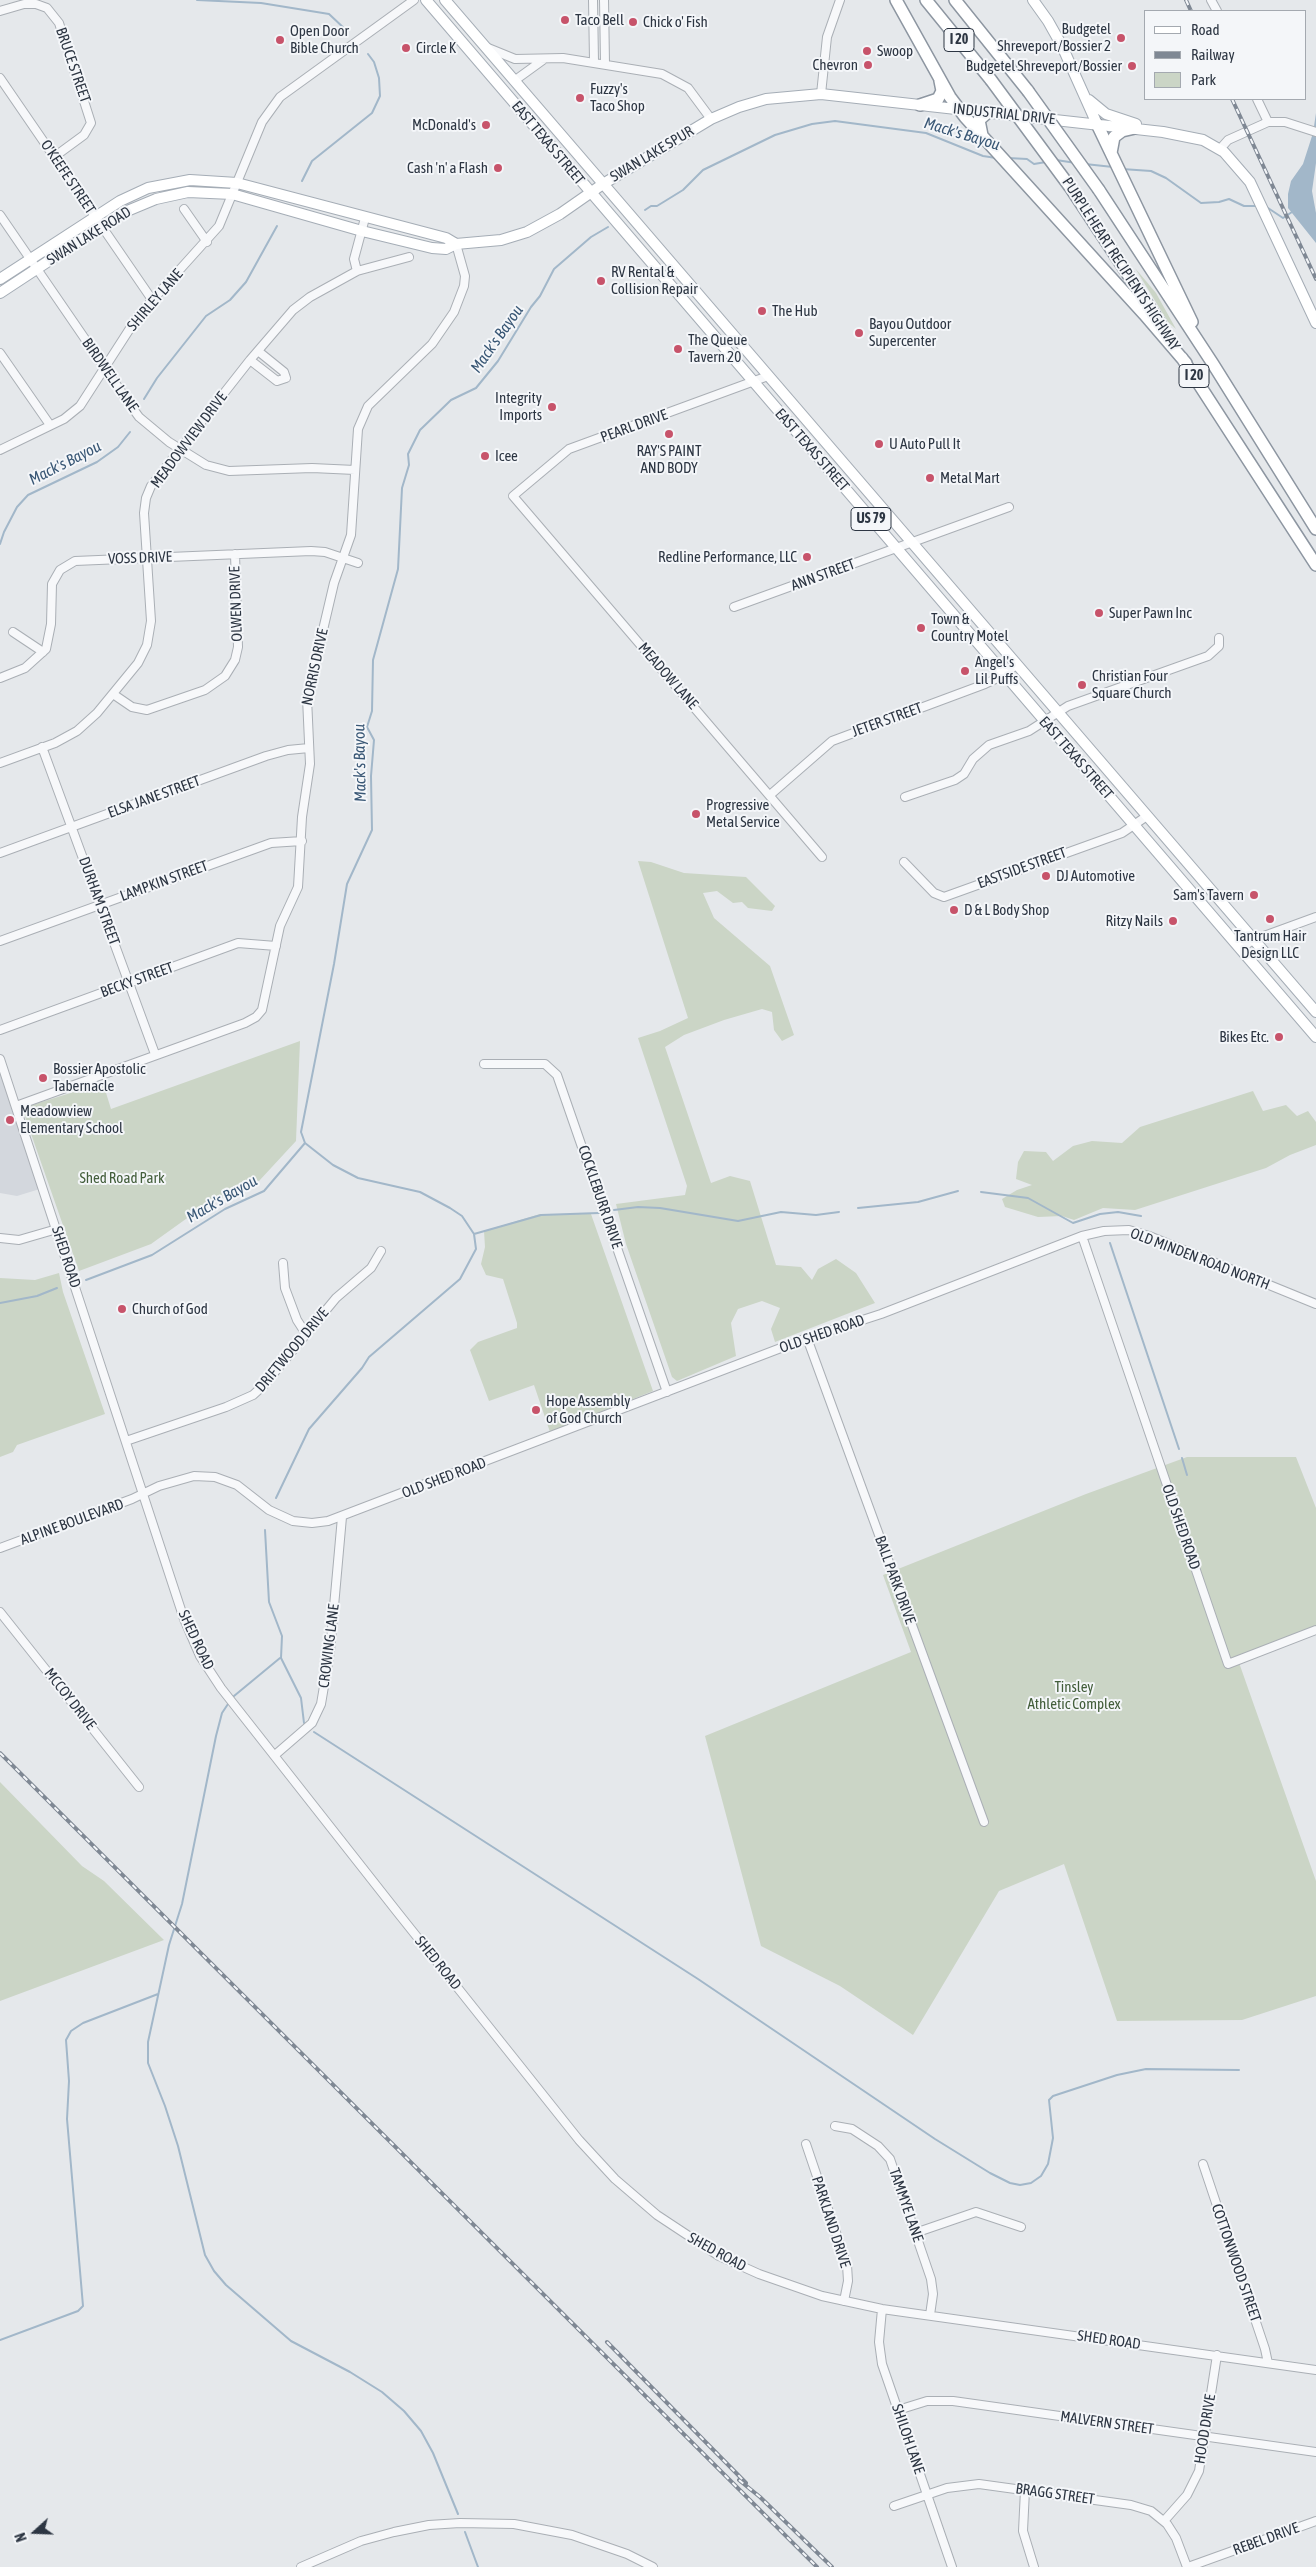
<!DOCTYPE html>
<style>
body{margin:0}
#map{position:relative;width:1316px;height:2567px;overflow:hidden;background:#e5e8eb;font-family:"Asap Condensed",sans-serif}
canvas{display:block}
.legend{position:absolute;left:1144px;top:10px;width:162px;height:90px;box-sizing:border-box;background:#f4f6f9;border:1px solid #a4a9b0;margin:0;padding:6px 9px;list-style:none;font-size:15px;color:#2d3643}
.legend li{display:flex;align-items:center;gap:10px;height:25px}
.legend b{width:25px;border:1px solid #a4a9b0}
.north{position:absolute;left:10px;top:2507px;width:50px;height:50px;-webkit-text-stroke:4px #f4f6f9;paint-order:stroke;rotate:250deg;font-size:14px;font-weight:700;line-height:20px;text-align:center;color:#2d3643}
.north::after{content:'';display:block;margin:auto;width:18px;height:22px;background:#2d3643;clip-path:polygon(50% 0,100% 100%,50% 72%,0 100%)}
</style>
<div id="map">
<canvas width="1316" height="2567"></canvas>
<ul class="legend">
<li><b style="height:6px;background:#fff"></b>Road</li>
<li><b style="height:6px;background:#7f8894"></b>Railway</li>
<li><b style="height:14px;background:#cbd5c6"></b>Park</li>
</ul>
<div class="north">N</div>
</div>
<script>
const c = document.querySelector('canvas').getContext('2d');
c.lineJoin = 'round';
function paint(path, color) { c.fillStyle = color; c.fill(path, 'evenodd'); }
const shape = rows => new Path2D(rows.map(r => 'M' + r).join(''));
function trace(path, color, width, dash) { c.strokeStyle = color; c.lineWidth = width; c.lineCap = dash ? 'butt' : 'round'; c.setLineDash(dash || []); c.stroke(path); }
function label(font, color, halo, rows, align = 'center') {
  c.font = font + ' "Asap Condensed",sans-serif'; c.lineWidth = 4; c.setLineDash([]); c.textBaseline = 'middle'; c.strokeStyle = halo; c.fillStyle = color; for (const [text, x, y, turn = 0] of rows) {
    c.save(); c.translate(x, y); c.rotate((+turn || 0) * Math.PI / 180); c.textAlign = isNaN(turn) ? turn : align; if (halo) c.strokeText(text, 0, 0); c.fillText(text, 0, 0); c.restore();
  }
}
paint(shape([
 [0,1059,43,1188,17,1196,0,1193]
]), '#d3d7dd');
paint(shape([
 [1135,268,1156,293,1176,329,1168,322],
 [638,861,651,862,684,873,746,877,775,906,772,911,748,908,742,902,733,903,717,891,703,893,714,918,770,966,794,1035,782,1041,774,1030,772,1012,762,1009,724,1020,684,1035,665,1047,711,1183,730,1176,750,1181,776,1265,801,1267,812,1280,818,1269,836,1259,856,1273,875,1303,775,1342,771,1329,780,1308,762,1301,738,1309,731,1323,736,1356,677,1381,672,1377,626,1244,616,1204,685,1195,687,1186,638,1038,660,1031,688,1018],
 [300,1041,296,1141,259,1181,204,1206,151,1244,79,1271,22,1108,103,1083,111,1109],
 [1253,1091,1263,1111,1286,1105,1297,1116,1308,1111,1316,1122,1316,1145,1290,1155,1266,1168,1135,1210,1103,1208,1074,1220,1062,1216,1038,1217,1005,1207,1002,1199,1017,1190,1032,1185,1016,1179,1018,1162,1024,1151,1046,1152,1053,1161,1073,1146,1092,1141,1122,1143,1140,1127],
 [540,1214,591,1214,653,1391,550,1432,534,1385,489,1401,470,1350,478,1342,517,1328,517,1323,503,1279,486,1275,481,1264,485,1247,484,1231],
 [59,1273,63,1292,105,1414,17,1445,13,1452,0,1457,0,1278,35,1280],
 [1187,1457,1296,1457,1316,1508,1316,1627,1237,1657,1316,1881,1316,1996,1242,2020,1117,2021,1064,1864,999,1891,913,2035,840,1986,761,1946,705,1736,911,1652,883,1575,1086,1494],
 [0,1782,82,1866,104,1881,164,1940,0,2001]
]), '#cbd5c6');
paint(shape([
 [1316,113,1316,163,1312,191,1316,213,1316,243,1288,208,1288,194,1291,181,1303,164,1313,133]
]), '#a2b7c9');
trace(shape([
 [197,0,261,3,329,14,346,30],
 [1008,158,1027,159,1034,164,1046,162],
 [1056,160,1076,163],
 [1085,164,1113,167],
 [1122,169,1151,171,1166,178,1201,203,1219,202,1229,199,1244,206,1258,206],
 [302,181,312,161,372,113,380,96,379,78,374,62,368,54],
 [1265,206,1283,218,1292,212],
 [645,210,651,206,657,206,683,190,703,170,775,135,812,124,835,121,926,133,983,156,996,158],
 [144,399,157,378,206,316,230,300,246,282,277,226],
 [0,544,4,532,17,507,28,495,97,462,118,447,130,432],
 [981,1192,1028,1198,1073,1223,1100,1214,1118,1212,1141,1216],
 [858,1208,918,1202,958,1191],
 [614,1210,638,1207,660,1208,738,1221,781,1212,816,1215,839,1212],
 [474,1234,541,1215,599,1213],
 [1110,1243,1179,1449],
 [86,1280,152,1255,225,1209,264,1191,305,1143,301,1132,334,964,347,884,372,830,371,776,374,740,367,727,372,711,373,660,398,569,402,488,409,465,408,454,420,430,451,400,476,388,498,361,531,307,540,296,554,269,591,237,608,227],
 [0,1303,37,1296,57,1288],
 [1182,1458,1187,1475],
 [276,1498,309,1429,362,1368,369,1357,460,1279,476,1249,474,1234,462,1216,450,1208,420,1192,358,1178,333,1165,305,1143],
 [265,1530,269,1602,282,1636,281,1658,301,1698,304,1723],
 [234,1696,280,1658],
 [228,1704,222,1713,216,1736,182,1904,169,1945,148,2042,148,2063,165,2106,178,2146,205,2255,214,2271,226,2285,291,2341,350,2372,382,2392,404,2411,421,2431,433,2453,458,2514],
 [314,1732,698,1979,935,2139,990,2173,1010,2183,1020,2185,1031,2183,1041,2176,1048,2164,1053,2138,1049,2100,1053,2096,1117,2075,1146,2069,1239,2070],
 [0,2340,78,2311,83,2306,67,2119,69,2081,66,2040,71,2031,83,2023,158,1994],
 [465,2532,478,2567]
]), '#a2b7c9', 2);
const minor = shape([
 [593,0,594,61],
 [604,0,605,63],
 [1211,0,1217,11],
 [0,11,24,4,36,4,47,8,59,23,91,123,84,135,54,157],
 [488,48,515,59,563,58,662,74,688,88,711,119],
 [0,78,153,301],
 [514,81,543,60],
 [821,94,827,37,840,0],
 [1268,122,1285,122,1316,132],
 [1220,149,1228,140,1268,122,1257,99],
 [184,209,207,242],
 [0,215,131,406,139,417,169,442,206,465,229,471,312,468,355,470],
 [357,271,354,259,365,218],
 [0,353,50,425],
 [250,360,277,381,286,378,284,372,258,351],
 [768,376,569,449,513,496,822,857],
 [0,450,64,419,80,406,138,316,219,226,262,122,280,97,414,0],
 [734,607,1009,507],
 [13,632,43,652],
 [0,678,25,668,46,649,51,624,52,584,60,570,75,561,311,551,325,552,358,563],
 [113,694,132,707,147,710,205,690,225,676,235,660,238,647,235,554],
 [42,747,155,1054],
 [0,763,55,743,77,731,97,713,138,663,147,645,151,621,144,513,146,498,151,486,250,360,293,310,310,297,357,271,409,257],
 [770,795,832,741,985,684,1004,675,1017,664],
 [905,797,955,780,964,774,973,759,989,745,1029,731,1068,706,1208,656,1219,646,1219,638],
 [0,853,266,756,288,750,309,748],
 [904,862,934,893,944,897,1122,833,1147,816],
 [0,941,271,843,302,841],
 [1240,949,1253,940,1316,917],
 [0,1030,238,943,276,946],
 [0,1059,184,1619,200,1656,221,1688,398,1913,579,2140,615,2179,657,2215,719,2256,759,2274,822,2296,882,2309,1316,2370],
 [484,1064,545,1064,557,1075,667,1392],
 [16,1106,245,1023,256,1017,262,1010,280,926,298,887,302,817,310,764,307,698,334,583,351,535,358,429,368,406,432,344,454,312,464,286,465,276,456,244],
 [1082,1236,1228,1664,1316,1630],
 [0,1238,19,1240,57,1229],
 [283,1263,285,1288,297,1320,306,1334],
 [807,1338,984,1822],
 [126,1441,226,1407,253,1395,264,1385,336,1298,371,1268,381,1251],
 [0,1548,132,1499,159,1486,194,1476,215,1477,237,1485,269,1510,293,1521,312,1523,328,1521,807,1338,881,1314,1082,1236,1104,1231,1129,1230,1149,1236,1316,1304],
 [0,1612,139,1787],
 [275,1755,312,1723,321,1704,330,1651,342,1517],
 [835,2126,852,2129,878,2146,890,2159,931,2279,933,2294,930,2315],
 [806,2144,847,2265,848,2281,844,2301],
 [1203,2164,1265,2349,1268,2363],
 [915,2233,976,2212,1021,2227],
 [882,2309,879,2342,882,2364,952,2567],
 [898,2410,927,2401,953,2401,1316,2452],
 [1025,2490,1023,2531,1034,2567],
 [894,2506,947,2488,979,2484,1131,2505,1151,2511,1167,2524,1176,2538,1187,2567],
 [1164,2521,1187,2495,1199,2471,1217,2355],
 [301,2567,361,2541,394,2532,429,2525,460,2523,514,2524,572,2535,627,2554,653,2567],
 [1188,2567,1316,2521]
]);
const major = shape([
 [426,0,1316,1037],
 [445,0,1316,1012],
 [1033,0,1048,21,1062,46,1097,124],
 [1089,100,1106,114,1136,124],
 [0,279,120,201,148,188,190,180,237,183,446,238,456,244,501,240,527,232,560,214,603,184,711,119,739,107,766,99,821,94,1163,132,1203,140,1224,152,1250,182,1316,323],
 [0,293,120,214,156,199,188,192,232,194,362,231,432,248,446,249,456,244]
]);
const highway = shape([
 [896,0,950,97,965,117,1144,314,1186,363],
 [926,0,991,80],
 [955,0,1028,91],
 [920,105,938,99,942,91,940,81],
 [1097,124,1192,322],
 [982,135,979,120,987,113],
 [1111,153,1114,137,1122,131,1135,128],
 [1070,187,1160,323],
 [1099,190,1213,364,1316,529],
 [1182,358,1316,565]
]);
trace(minor, '#aaafb5', 10);
trace(major, '#a5adb6', 12);
trace(highway, '#8d96a1', 14);
trace(minor, '#f7f8fa', 8);
trace(major, '#fff', 10);
trace(highway, '#fff', 11);
const rail = shape([
 [1186,0,1191,11],
 [1232,99,1316,279],
 [0,1753,817,2567],
 [607,2342,746,2483],
 [739,2480,760,2497,832,2567]
]);
trace(rail, '#7f8894', 4);
trace(rail, '#f4f6f9', 2, [5.5]);
const highwayBridge = shape([
 [991,80,1070,187],
 [1028,91,1099,190]
]);
trace(highwayBridge, '#8d96a1', 14, []);
trace(highwayBridge, '#fff', 11);
for (const [x, y, r, color] of [
 [565,20,5,"#c7536a"],
 [633,22,5,"#c7536a"],
 [1121,38,5,"#c7536a"],
 [280,40,5,"#c7536a"],
 [406,48,5,"#c7536a"],
 [867,51,5,"#c7536a"],
 [868,65,5,"#c7536a"],
 [1132,66,5,"#c7536a"],
 [580,98,5,"#c7536a"],
 [486,125,5,"#c7536a"],
 [498,168,5,"#c7536a"],
 [601,281,5,"#c7536a"],
 [762,311,5,"#c7536a"],
 [859,333,5,"#c7536a"],
 [678,349,5,"#c7536a"],
 [552,407,5,"#c7536a"],
 [669,434,5,"#c7536a"],
 [879,444,5,"#c7536a"],
 [485,456,5,"#c7536a"],
 [930,478,5,"#c7536a"],
 [807,557,5,"#c7536a"],
 [1099,613,5,"#c7536a"],
 [921,628,5,"#c7536a"],
 [965,671,5,"#c7536a"],
 [1082,685,5,"#c7536a"],
 [696,814,5,"#c7536a"],
 [1046,876,5,"#c7536a"],
 [1254,895,5,"#c7536a"],
 [954,910,5,"#c7536a"],
 [1270,919,5,"#c7536a"],
 [1173,921,5,"#c7536a"],
 [1279,1037,5,"#c7536a"],
 [43,1078,5,"#c7536a"],
 [10,1120,5,"#c7536a"],
 [122,1309,5,"#c7536a"],
 [536,1410,5,"#c7536a"]
]) { const dot = new Path2D(); dot.arc(x, y, r, 0, 2 * Math.PI); c.fillStyle = color; c.fill(dot); trace(dot, '#f4f6f9', 2); }
for (const [x, y, w] of [
 [959,40,30],
 [1194,376,30],
 [871,519,40]
]) { const box = new Path2D(); box.roundRect(x - w / 2, y - 11.5, w, 23, 4); c.fillStyle = '#f4f6f9'; c.fill(box); trace(box, '#2d3643', 1); }
label('bold 14px', '#2d3643', null, [
 ["I 20",959,40],
 ["I 20",1194,376],
 ["US 79",871,519]
]);
label('15px', '#2d3643', '#f4f6f9', [
 ["Taco Bell",575,20],
 ["Chick o' Fish",643,22],
 ["Budgetel",1111,29,"right"],
 ["Shreveport/Bossier 2",1111,46,"right"],
 ["Open Door",290,31],
 ["Bible Church",290,48],
 ["Circle K",416,48],
 ["Swoop",877,51],
 ["Chevron",858,65,"right"],
 ["Budgetel Shreveport/Bossier",1122,66,"right"],
 ["Fuzzy's",590,89],
 ["Taco Shop",590,106],
 ["McDonald's",476,125,"right"],
 ["Cash 'n' a Flash",488,168,"right"],
 ["RV Rental &",611,272],
 ["Collision Repair",611,289],
 ["The Hub",772,311],
 ["Bayou Outdoor",869,324],
 ["Supercenter",869,341],
 ["The Queue",688,340],
 ["Tavern 20",688,357],
 ["Integrity",542,398,"right"],
 ["Imports",542,415,"right"],
 ["U Auto Pull It",889,444],
 ["RAY'S PAINT",669,451,"center"],
 ["AND BODY",669,468,"center"],
 ["Icee",495,456],
 ["Metal Mart",940,478],
 ["Redline Performance, LLC",797,557,"right"],
 ["Super Pawn Inc",1109,613],
 ["Town &",931,619],
 ["Country Motel",931,636],
 ["Angel's",975,662],
 ["Lil Puffs",975,679],
 ["Christian Four",1092,676],
 ["Square Church",1092,693],
 ["Progressive",706,805],
 ["Metal Service",706,822],
 ["DJ Automotive",1056,876],
 ["Sam's Tavern",1244,895,"right"],
 ["D & L Body Shop",964,910],
 ["Ritzy Nails",1163,921,"right"],
 ["Tantrum Hair",1270,936,"center"],
 ["Design LLC",1270,953,"center"],
 ["Bikes Etc.",1269,1037,"right"],
 ["Bossier Apostolic",53,1069],
 ["Tabernacle",53,1086],
 ["Meadowview",20,1111],
 ["Elementary School",20,1128],
 ["Church of God",132,1309],
 ["Hope Assembly",546,1401],
 ["of God Church",546,1418]
], 'left');
label('15px', '#2d3643', '#f4f6f9', [
 ["BRUCE STREET",73,65,71],
 ["INDUSTRIAL DRIVE",1004,114,6],
 ["EAST TEXAS STREET",548,143,50],
 ["SWAN LAKE SPUR",652,154,-31],
 ["O'KEEFE STREET",68,177,56],
 ["SWAN LAKE ROAD",89,236,-32],
 ["PURPLE HEART RECIPIENTS HIGHWAY",1121,264,57],
 ["SHIRLEY LANE",155,300,-49],
 ["BIRDWELL LANE",110,375,55],
 ["PEARL DRIVE",634,426,-20],
 ["MEADOWVIEW DRIVE",189,440,-53],
 ["EAST TEXAS STREET",812,450,49],
 ["VOSS DRIVE",140,558,-2],
 ["ANN STREET",823,575,-20],
 ["OLWEN DRIVE",236,604,-92],
 ["NORRIS DRIVE",315,667,-78],
 ["MEADOW LANE",668,676,49],
 ["JETER STREET",887,720,-20],
 ["EAST TEXAS STREET",1076,758,49],
 ["ELSA JANE STREET",154,797,-20],
 ["EASTSIDE STREET",1022,868,-20],
 ["LAMPKIN STREET",164,881,-20],
 ["DURHAM STREET",99,901,70],
 ["BECKY STREET",137,980,-20],
 ["COCKLEBURR DRIVE",600,1197,71],
 ["SHED ROAD",66,1257,72],
 ["OLD MINDEN ROAD NORTH",1200,1259,21],
 ["OLD SHED ROAD",822,1334,-19],
 ["DRIFTWOOD DRIVE",292,1350,-50],
 ["OLD SHED ROAD",444,1478,-21],
 ["ALPINE BOULEVARD",72,1522,-20],
 ["OLD SHED ROAD",1181,1527,71],
 ["BALL PARK DRIVE",895,1580,70],
 ["SHED ROAD",196,1640,65],
 ["CROWING LANE",329,1646,-83],
 ["MCCOY DRIVE",70,1699,52],
 ["SHED ROAD",438,1963,51],
 ["TAMMYE LANE",906,2205,71],
 ["PARKLAND DRIVE",831,2222,72],
 ["SHED ROAD",717,2252,29],
 ["COTTONWOOD STREET",1236,2263,71],
 ["SHED ROAD",1109,2340,8],
 ["MALVERN STREET",1107,2423,8],
 ["HOOD DRIVE",1205,2429,-81],
 ["SHILOH LANE",908,2439,71],
 ["BRAGG STREET",1055,2494,8],
 ["REBEL DRIVE",1266,2539,-20]
]);
label('15px', '#435e3b', '#f4f6f9', [
 ["Shed Road Park",122,1178],
 ["Tinsley",1074,1687],
 ["Athletic Complex",1074,1704]
]);
label('italic 16px', '#395775', '#f4f6f9', [
 ["Mack's Bayou",962,134,17],
 ["Mack's Bayou",497,339,-55],
 ["Mack's Bayou",65,463,-27],
 ["Mack's Bayou",360,763,-91],
 ["Mack's Bayou",222,1199,-30]
]);
</script>
